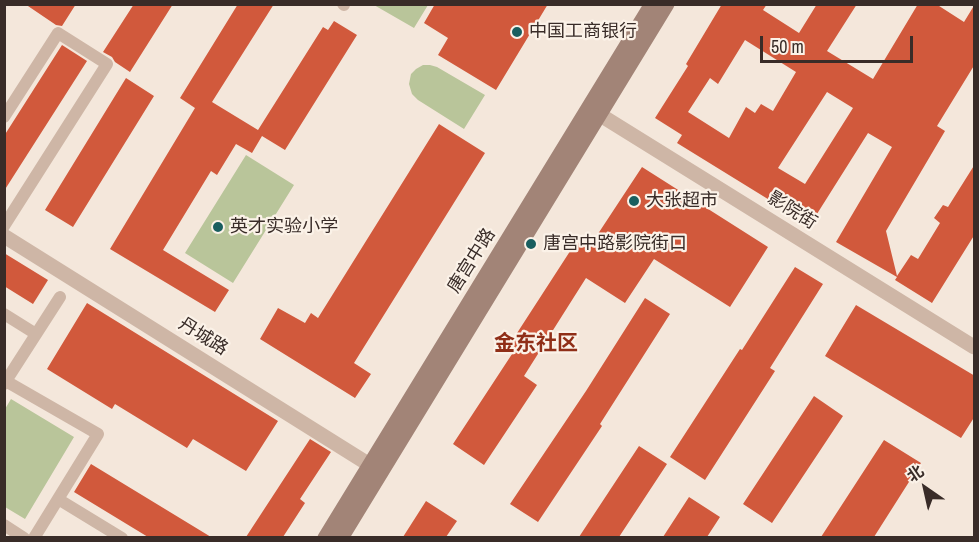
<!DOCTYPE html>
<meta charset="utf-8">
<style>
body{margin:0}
#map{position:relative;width:979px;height:542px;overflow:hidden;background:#f4e7db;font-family:"Archivo Narrow","Noto Sans SC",sans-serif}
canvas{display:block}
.frame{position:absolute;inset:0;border:6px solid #392c28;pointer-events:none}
.north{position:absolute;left:895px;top:458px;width:60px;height:60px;-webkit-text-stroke:4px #fbf2e8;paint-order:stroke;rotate:326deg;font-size:16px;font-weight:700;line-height:24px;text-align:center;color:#392c28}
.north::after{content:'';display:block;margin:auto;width:21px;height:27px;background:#392c28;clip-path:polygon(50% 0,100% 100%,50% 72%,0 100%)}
.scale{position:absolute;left:760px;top:36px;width:153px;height:27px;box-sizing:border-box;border:3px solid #392c28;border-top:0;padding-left:8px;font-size:18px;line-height:21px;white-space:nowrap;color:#392c28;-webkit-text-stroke:4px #fbf2e8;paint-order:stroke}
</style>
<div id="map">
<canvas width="979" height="542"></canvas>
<div class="frame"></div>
<div class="north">北</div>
<div class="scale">50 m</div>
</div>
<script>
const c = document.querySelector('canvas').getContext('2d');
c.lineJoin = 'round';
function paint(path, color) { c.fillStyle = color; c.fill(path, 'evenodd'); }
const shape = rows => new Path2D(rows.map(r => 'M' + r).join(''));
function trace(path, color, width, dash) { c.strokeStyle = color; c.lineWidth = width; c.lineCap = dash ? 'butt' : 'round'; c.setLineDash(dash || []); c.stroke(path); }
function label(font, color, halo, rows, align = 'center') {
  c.font = font + ' "Archivo Narrow","Noto Sans SC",sans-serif'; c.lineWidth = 4.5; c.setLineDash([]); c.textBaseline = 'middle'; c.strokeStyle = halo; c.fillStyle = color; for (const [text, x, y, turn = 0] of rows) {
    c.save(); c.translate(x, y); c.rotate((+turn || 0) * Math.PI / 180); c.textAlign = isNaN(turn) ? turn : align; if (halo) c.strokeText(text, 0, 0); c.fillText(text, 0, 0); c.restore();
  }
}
paint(shape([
 [374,5,428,5,414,28],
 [423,65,430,65,437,67,485,95,464,129,418,100,412,94,409,84,411,74,416,69],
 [246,155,294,185,233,283,185,253],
 [11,399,74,437,25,519,5,507,5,409]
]), '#b9c59a');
paint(shape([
 [25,4,76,4,62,26,56,25],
 [134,4,173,4,130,72,115,62,112,57,103,52],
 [238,4,274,4,212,102,258,130,323,27,328,30,334,21,357,35,285,150,262,136,252,153,236,144,217,175,211,171,163,250,229,290,215,312,110,249,195,108,180,98],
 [435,4,548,4,496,90,438,55,448,38,424,23],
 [722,4,767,4,763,10,799,33,817,4,857,4,827,51,873,79,918,4,936,4,964,22,975,4,975,64,937,126,945,131,886,231,897,276,911,255,918,259,940,223,934,218,943,205,948,207,975,164,975,234,932,303,895,280,897,277,836,242,892,147,868,133,810,225,677,143,682,135,655,118,688,66,686,64],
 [745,40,796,72,773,111,761,104,755,113,746,107,729,138,688,112,710,78,718,84],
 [827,92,853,108,805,184,778,168],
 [62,45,87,61,4,191,4,136],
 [126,78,154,96,73,227,45,210],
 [439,124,485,153,354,363,371,374,355,398,260,339,278,308,305,323,311,313,318,318],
 [642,167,768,247,730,307,654,259,625,303,586,278,524,376,537,385,484,465,453,444,514,351,508,347,576,242,588,249],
 [4,253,48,280,33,304,4,286],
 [795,267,823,284,770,368,775,371,705,480,670,457,740,349,742,350],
 [645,298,670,314,600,424,602,426,538,522,510,504,586,391],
 [87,303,278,421,246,471,193,439,187,448,115,404,112,409,47,369],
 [856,305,975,376,975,416,961,438,825,356],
 [814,396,843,416,772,523,743,504],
 [310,439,331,452,300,499,305,503,283,537,246,537],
 [884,440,921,463,874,537,821,537],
 [639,446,667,464,619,537,579,537],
 [91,464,211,537,148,537,74,492],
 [689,497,720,517,707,537,663,537],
 [426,501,457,521,446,537,403,537]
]), '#d1593c');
trace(shape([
 [343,4,344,5],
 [4,117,58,33,107,64,4,226],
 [4,314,36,334],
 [4,380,98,434,34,538],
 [4,384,60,297],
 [58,499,122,538],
 [4,525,24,538]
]), '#ceb6a6', 12);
trace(shape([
 [589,108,974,347],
 [4,236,381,472]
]), '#ceb6a6', 15);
trace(shape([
 [325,538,652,4],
 [341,538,667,4]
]), '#a28477', 15);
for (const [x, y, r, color] of [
 [517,32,6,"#195e5f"],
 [634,201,6,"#195e5f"],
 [218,227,6,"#195e5f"],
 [531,244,6,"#195e5f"]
]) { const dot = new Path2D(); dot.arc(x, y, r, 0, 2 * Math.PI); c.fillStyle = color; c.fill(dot); trace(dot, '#fbf2e8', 2); }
label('18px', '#392c28', '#fbf2e8', [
 ["中国工商银行",529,32],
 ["大张超市",646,201],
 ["英才实验小学",230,227],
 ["唐宫中路影院街口",543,244]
], 'left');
label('18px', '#392c28', '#fbf2e8', [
 ["影院街",792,211,32],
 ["唐宫中路",472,261,-58],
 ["丹城路",203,337,32]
]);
label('bold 21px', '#902f18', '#fbf2e8', [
 ["金东社区",536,344]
]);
</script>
